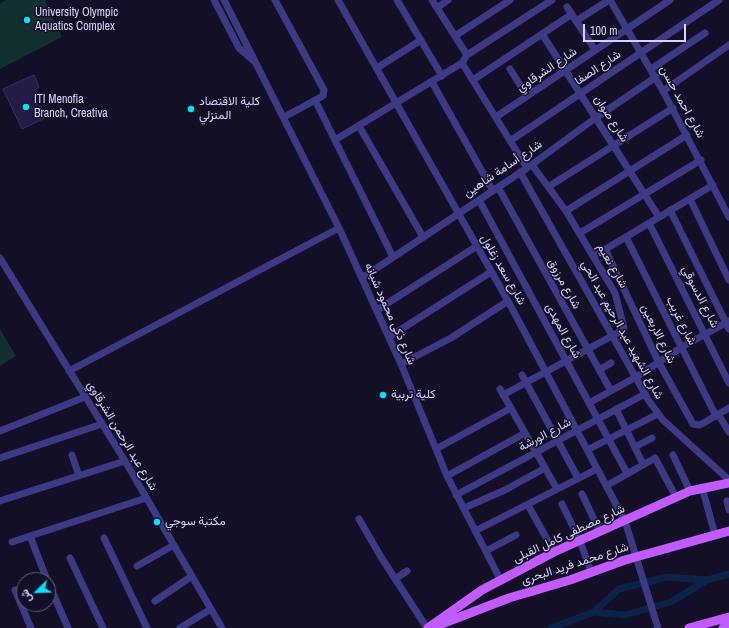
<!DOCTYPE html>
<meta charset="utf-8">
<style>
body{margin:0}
#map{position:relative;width:729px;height:628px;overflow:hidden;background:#130f26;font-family:"Archivo Narrow",Vazirmatn,sans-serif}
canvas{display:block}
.north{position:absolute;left:16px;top:572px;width:40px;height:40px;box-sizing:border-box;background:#130f26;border:1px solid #625e7d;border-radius:50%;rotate:247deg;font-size:11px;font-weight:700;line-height:16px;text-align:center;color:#d9d4ff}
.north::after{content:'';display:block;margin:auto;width:14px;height:18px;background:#00e5ff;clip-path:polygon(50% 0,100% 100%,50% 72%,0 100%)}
.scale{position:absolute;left:583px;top:24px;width:103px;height:18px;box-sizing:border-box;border:2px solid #d9d4ff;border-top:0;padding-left:5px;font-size:12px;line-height:14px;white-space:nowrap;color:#d9d4ff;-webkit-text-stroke:3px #130f26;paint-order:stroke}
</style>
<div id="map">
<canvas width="729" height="628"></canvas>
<div class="north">ش</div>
<div class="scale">100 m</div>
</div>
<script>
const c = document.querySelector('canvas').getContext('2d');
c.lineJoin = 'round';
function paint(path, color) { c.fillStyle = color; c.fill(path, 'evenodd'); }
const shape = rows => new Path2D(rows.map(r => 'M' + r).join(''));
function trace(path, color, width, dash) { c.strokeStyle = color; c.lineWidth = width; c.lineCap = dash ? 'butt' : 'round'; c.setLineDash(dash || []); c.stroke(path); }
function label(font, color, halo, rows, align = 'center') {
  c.font = font + ' "Archivo Narrow",Vazirmatn,sans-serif'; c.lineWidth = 3; c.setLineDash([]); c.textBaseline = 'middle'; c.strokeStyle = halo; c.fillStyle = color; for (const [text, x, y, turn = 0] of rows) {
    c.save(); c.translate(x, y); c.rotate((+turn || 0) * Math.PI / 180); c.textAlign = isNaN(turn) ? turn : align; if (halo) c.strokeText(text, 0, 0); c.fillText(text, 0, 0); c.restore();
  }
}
paint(shape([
 [6,0,45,0,62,37,0,69,0,3],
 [0,329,16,356,0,366]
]), '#12302f');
trace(shape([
 [594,612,619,589,667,577,707,580],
 [551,628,594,612,625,615,671,602,707,580,729,574]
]), '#0c2248', 7);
const building = shape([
 [34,75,39,87,35,90,37,94,34,96,45,118,22,129,3,89,34,75]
]);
paint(building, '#241b47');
trace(building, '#3b2d73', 1);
trace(shape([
 [214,0,239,48,254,61],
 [224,0,339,228,401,364,447,476,500,579],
 [275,0,324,90,323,96,284,117],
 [338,0,508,301,625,521,658,628],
 [397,0,442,76],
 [432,0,467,55,462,63,527,168],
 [610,0,663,91,729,217],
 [567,7,595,50],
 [437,8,448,0],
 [576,21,609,0],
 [542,34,659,217],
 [455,36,510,0],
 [467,55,552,0],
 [377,68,421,40],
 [510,69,527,96],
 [651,69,705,33],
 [473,80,572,14],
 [432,82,493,191],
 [663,91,729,45],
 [315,100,393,257],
 [496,117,670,0],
 [359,126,423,237],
 [335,140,462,63],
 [510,141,719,0],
 [520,172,649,401,663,420,729,480],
 [498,187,611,391],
 [548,187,673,108],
 [690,199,729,280],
 [479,200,627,473],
 [670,210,729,329],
 [566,211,687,135],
 [649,223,729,383],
 [580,233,701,160],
 [626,237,716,416],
 [605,249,659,363,693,424,700,425,729,408],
 [594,256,713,185],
 [0,258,125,461,222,628],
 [362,278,527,168,597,117,656,77],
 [377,310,477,246],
 [389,337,491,272],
 [401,364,451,338,508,301],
 [599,370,611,363],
 [69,371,339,228],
 [522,375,578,478],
 [500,389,557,489],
 [503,395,623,330,624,328,615,293,566,211,532,165],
 [589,403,636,377,682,347,729,321],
 [616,409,643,464],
 [718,414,729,432],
 [0,431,85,397],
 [635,447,652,438],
 [436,449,511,408],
 [587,450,658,414],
 [72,455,79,476],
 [673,455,690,491],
 [0,458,102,424],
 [447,476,525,433],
 [606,486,655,458,676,497],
 [702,487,715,535],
 [582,494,600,532],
 [456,495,645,394],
 [0,501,125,461],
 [727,501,729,510],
 [562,504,580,541,591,572],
 [528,505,554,552],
 [464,508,505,490,545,468],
 [359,519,381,557,427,628],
 [475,531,597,469],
 [30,536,47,580],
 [104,538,147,628],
 [12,542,146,498],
 [486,551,516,535],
 [70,558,103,628],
 [137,566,174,545],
 [395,579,407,571],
 [48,582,68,628],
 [15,590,31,628],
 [155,601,192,576],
 [180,628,211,609]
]), '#3d3a85', 7);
trace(shape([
 [434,627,509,598,570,580,625,560,729,531],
 [428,628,482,590,554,552,690,491,729,483],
 [689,628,729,617],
 [723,628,729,626]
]), '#c25bff', 9);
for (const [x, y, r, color] of [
 [27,20,4,"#00e5ff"],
 [26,107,4,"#00e5ff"],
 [191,109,4,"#00e5ff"],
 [383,395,4,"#00e5ff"],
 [157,522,4,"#00e5ff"]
]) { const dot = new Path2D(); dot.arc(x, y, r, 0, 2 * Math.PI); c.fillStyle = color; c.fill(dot); trace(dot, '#130f26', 1.5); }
label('12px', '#d9d4ff', '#130f26', [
 ["University Olympic",35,13],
 ["Aquatics Complex",35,27],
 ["ITI Menofia",34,100],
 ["Branch, Creativa",34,114],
 ["كلية الاقتصاد",199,102],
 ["المنزلي",199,116],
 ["كلية تربية",391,395],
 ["مكتبة سوجي",165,522]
], 'left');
label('12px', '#d9d4ff', '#130f26', [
 ["شارع الصفا",598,68,-34],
 ["شارع الشرقاوي",547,70,-34],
 ["شارع احمد حسن",682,102,61],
 ["شارع صوان",611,119,57],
 ["شارع أسامة شاهين",503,169,-34],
 ["شارع نعيم",612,266,60],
 ["شارع سعد زغلول",503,270,60],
 ["شارع مرزوق",564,284,61],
 ["شارع الدسوقي",700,297,63],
 ["شارع ذكى محمود شبانه",390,314,66],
 ["شارع غريب",681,321,63],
 ["شارع الشهيد عبد الرحيم عبد الحي",622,330,61],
 ["شارع المهدى",563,331,61],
 ["شارع الاربعين",658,334,64],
 ["شارع الورشة",545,435,-28],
 ["شارع عبد الرحمن الشرقاوي",122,436,59],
 ["شارع مصطفى كامل القبلى",569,534,-25],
 ["شارع محمد فريد البحرى",575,564,-18]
]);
</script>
